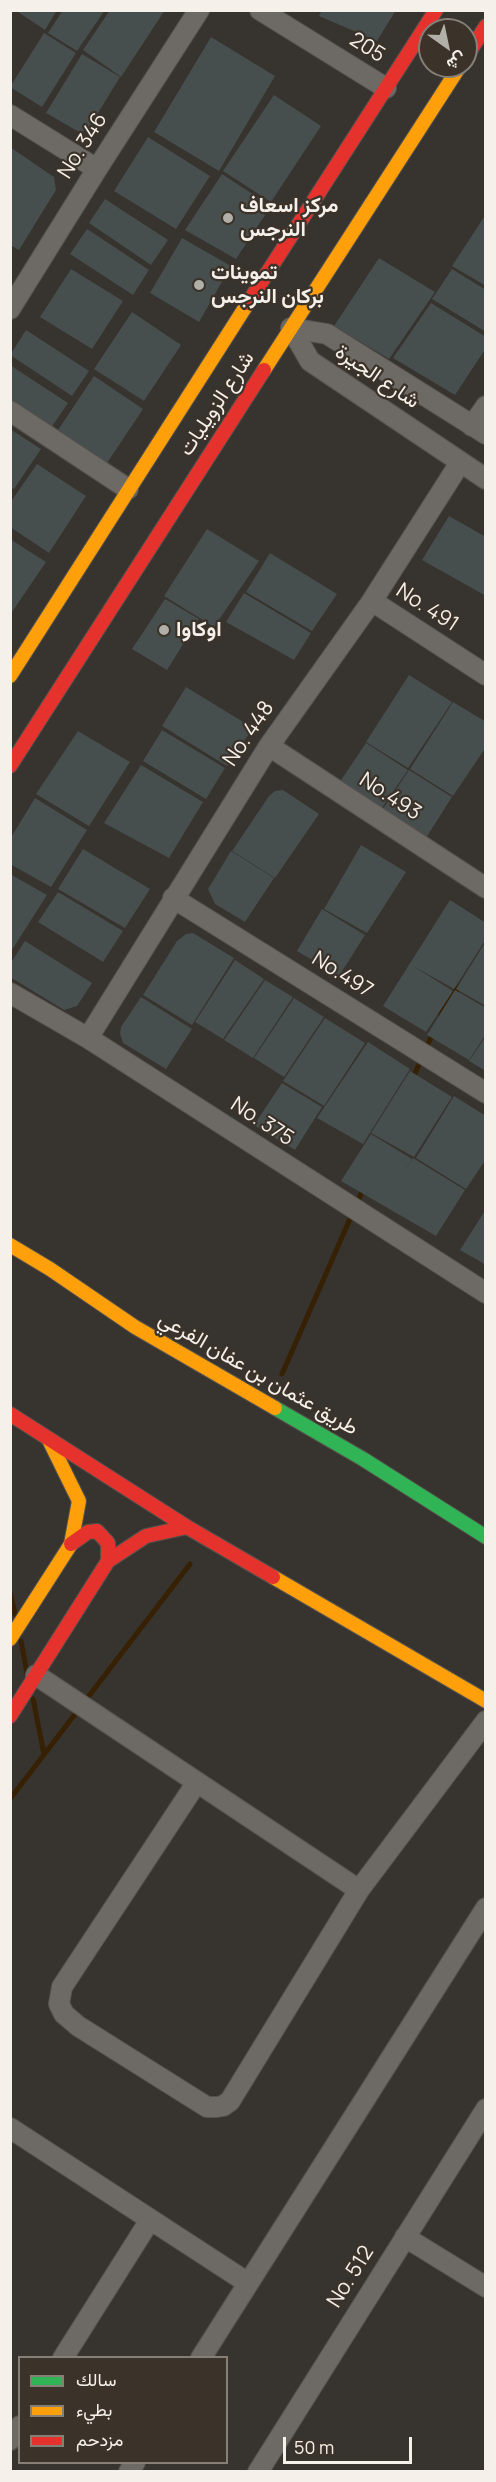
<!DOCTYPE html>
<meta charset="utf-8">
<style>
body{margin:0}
#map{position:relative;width:496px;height:2482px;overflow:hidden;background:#37332e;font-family:Manrope,Vazirmatn,sans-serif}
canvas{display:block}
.frame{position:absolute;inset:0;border:12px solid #f5f0ea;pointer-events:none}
.legend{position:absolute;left:18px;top:2356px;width:210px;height:108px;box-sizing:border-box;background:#3b332a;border:2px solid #857f77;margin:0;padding:8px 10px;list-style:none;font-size:18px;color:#f5f0ea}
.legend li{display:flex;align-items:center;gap:12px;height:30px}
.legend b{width:30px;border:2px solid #857f77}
.north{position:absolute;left:418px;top:18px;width:60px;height:60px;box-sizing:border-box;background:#3b332a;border:2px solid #857f77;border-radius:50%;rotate:147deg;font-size:16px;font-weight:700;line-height:24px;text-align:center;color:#f5f0ea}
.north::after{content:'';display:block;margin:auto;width:21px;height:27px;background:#b2aea8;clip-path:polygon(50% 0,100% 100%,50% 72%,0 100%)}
.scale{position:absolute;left:283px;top:2437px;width:129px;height:27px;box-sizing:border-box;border:3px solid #f5f0ea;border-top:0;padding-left:8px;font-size:18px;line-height:21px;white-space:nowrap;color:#f5f0ea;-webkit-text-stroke:4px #3b332a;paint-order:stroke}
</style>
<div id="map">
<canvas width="496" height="2482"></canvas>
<div class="frame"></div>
<ul class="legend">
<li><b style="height:8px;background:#30b455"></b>سالك</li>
<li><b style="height:8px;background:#ff9f0a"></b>بطيء</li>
<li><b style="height:8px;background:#e5322d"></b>مزدحم</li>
</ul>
<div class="north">ش</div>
<div class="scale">50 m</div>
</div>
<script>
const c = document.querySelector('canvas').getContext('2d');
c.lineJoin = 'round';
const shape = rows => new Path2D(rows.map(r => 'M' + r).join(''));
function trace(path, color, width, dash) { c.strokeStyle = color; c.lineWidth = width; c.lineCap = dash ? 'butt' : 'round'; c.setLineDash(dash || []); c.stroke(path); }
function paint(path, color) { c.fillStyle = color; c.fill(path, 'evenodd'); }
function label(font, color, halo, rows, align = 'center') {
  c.font = font + ' Manrope,Vazirmatn,sans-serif'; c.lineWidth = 4.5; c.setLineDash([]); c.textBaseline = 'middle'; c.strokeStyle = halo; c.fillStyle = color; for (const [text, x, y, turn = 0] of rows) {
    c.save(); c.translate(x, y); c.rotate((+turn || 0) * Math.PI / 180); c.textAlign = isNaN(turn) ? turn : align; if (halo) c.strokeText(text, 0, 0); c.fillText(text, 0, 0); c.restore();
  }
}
trace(shape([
 [441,1014,447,1001,461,985],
 [425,1050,434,1031],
 [412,1080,422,1058],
 [282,1374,364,1187],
 [10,1592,15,1614],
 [21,1641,27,1673],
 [33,1699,44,1754],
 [10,1799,190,1564]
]), '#372104', 5);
paint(shape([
 [15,10,57,10,45,30],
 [63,10,105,10,77,51,48,33],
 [110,10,165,10,121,77,83,50],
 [322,10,396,10,377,41,319,16],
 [44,33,76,53,42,107,10,87],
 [211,37,275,76,219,171,154,132],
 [82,54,120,77,87,131,79,132,46,113],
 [274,95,321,126,271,202,223,171],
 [148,137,210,176,176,229,114,191],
 [10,147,54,177,56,190,19,250,10,245],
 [222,174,271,206,236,259,185,230],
 [105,199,168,240,151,265,89,223],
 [486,214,486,286,452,266],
 [87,229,149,270,133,295,70,254],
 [182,238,231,266,199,322,150,293],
 [379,258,435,292,389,359,334,326],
 [71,269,123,301,92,349,40,317],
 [452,269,486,290,486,332,432,299],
 [431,303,486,337,486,348,455,395,393,358],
 [132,312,181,345,144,401,94,369],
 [26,330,89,371,72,396,10,355],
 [10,365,68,403,51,428,10,401],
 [94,376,143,409,105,466,56,433],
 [10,429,41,449,14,489,10,487],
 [37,464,86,496,49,553,10,527,10,503],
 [449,516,486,537,486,596,422,560],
 [207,529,259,561,214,627,164,596],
 [10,539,46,562,10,615],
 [270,553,337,594,312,631,246,592],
 [244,593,311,633,294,660,226,622],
 [165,599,199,619,167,670,132,649],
 [409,675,452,702,408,768,366,742],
 [186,687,253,728,227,766,162,726],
 [453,702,486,722,486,747,453,796,410,769],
 [162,730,225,768,206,799,143,761],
 [78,731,130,762,89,826,36,794],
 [366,743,408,770,379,812,337,786],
 [141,765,203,802,169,858,104,823],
 [409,770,452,797,426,838,381,812],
 [283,790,319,814,275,878,232,851,269,796,275,791],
 [35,798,87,830,51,887,10,864,10,839],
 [361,845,406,872,367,933,324,909],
 [83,849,150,889,125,928,58,889],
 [231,851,274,878,245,922,215,904,208,889],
 [10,874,47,895,10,953],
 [58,892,123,931,103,962,38,922],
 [450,900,486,923,486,939,454,989,413,966,453,991,426,1032,383,1006],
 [322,909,365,935,339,976,297,951],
 [193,933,234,958,192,1025,143,995,177,941,186,934],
 [25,941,92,983,77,1006,64,1010,10,977,10,964],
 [486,941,486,1006,456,989],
 [235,960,264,979,223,1039,195,1022],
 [265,980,293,997,253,1058,224,1040],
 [455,990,486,1008,486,1034,469,1060,427,1035],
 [141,997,192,1029,166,1069,123,1043,120,1034,121,1027],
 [294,998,324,1017,284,1077,254,1058],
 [325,1018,365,1043,324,1106,283,1081],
 [486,1036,486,1071,469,1061],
 [368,1042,410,1069,363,1144,317,1118],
 [410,1071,452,1097,414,1157,371,1133],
 [282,1083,322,1107,295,1150,254,1125],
 [454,1096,486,1116,486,1159,466,1189,416,1158],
 [371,1134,412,1159,402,1176,413,1158,465,1190,436,1236,341,1181],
 [486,1209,486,1265,460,1250]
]), '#474e4e');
const street = shape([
 [260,10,386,88],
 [10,115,97,169],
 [10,309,97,169,199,10],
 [291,328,310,361,486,479],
 [291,328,327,334,486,434],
 [10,411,128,489],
 [472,426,486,406],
 [372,601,486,675],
 [269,746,486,888],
 [173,898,486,1093],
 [10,993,88,1038,486,1293],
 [88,1038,269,746,372,601,460,463],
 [36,1675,359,1890],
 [197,1782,62,1987,59,2004,64,2014,78,2026,207,2107,217,2107,223,2106,230,2101,359,1890,486,1721],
 [10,2128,248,2283],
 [405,2237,486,2287],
 [63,2358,150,2220],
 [201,2358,486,1908],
 [10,2440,20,2426],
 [129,2472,135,2462],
 [258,2472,486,2109]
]);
const fast = shape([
 [275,1408,363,1459,486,1537]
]);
const slow = shape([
 [264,370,460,66],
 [10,676,248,303],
 [10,1245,50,1269,135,1327,275,1408],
 [273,1577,486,1701],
 [10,1639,71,1544,79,1501,49,1440]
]);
const jam = shape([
 [466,57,486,26],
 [248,303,436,10],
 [10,766,264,370],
 [10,1414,187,1527,273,1577],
 [71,1544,88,1532,97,1531,108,1543,108,1561],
 [10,1716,108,1561,146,1536,187,1527]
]);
trace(street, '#56524e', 22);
trace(fast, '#56524e', 16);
trace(slow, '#56524e', 16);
trace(jam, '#56524e', 16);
trace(street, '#6d6a66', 20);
trace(fast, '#30b455', 14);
trace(slow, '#ff9f0a', 14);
trace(jam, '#e5322d', 14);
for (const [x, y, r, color] of [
 [228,218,6,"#b2aea8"],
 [199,285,6,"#b2aea8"],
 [164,630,6,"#b2aea8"]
]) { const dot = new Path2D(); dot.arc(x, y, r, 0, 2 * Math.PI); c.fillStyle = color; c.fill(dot); trace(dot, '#3b332a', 2); }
label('21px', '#f5f0ea', '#3b332a', [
 ["205",367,48,32],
 ["No. 346",83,146,-58],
 ["شارع الجيرة",377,377,34],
 ["شارع الزويليات",217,404,-57],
 ["No. 491",427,608,33],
 ["No. 448",249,734,-56],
 ["No.493",390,797,33],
 ["No.497",342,975,32],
 ["No. 375",262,1122,33],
 ["طريق عثمان بن عفان الفرعي",258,1374,30],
 ["No. 512",351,2277,-58]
]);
label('bold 21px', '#f5f0ea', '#3b332a', [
 ["مركز اسعاف",240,206],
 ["النرجس",240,230],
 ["تموينات",211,273],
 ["بركان النرجس",211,297],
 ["اوكاوا",176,630]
], 'left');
</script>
